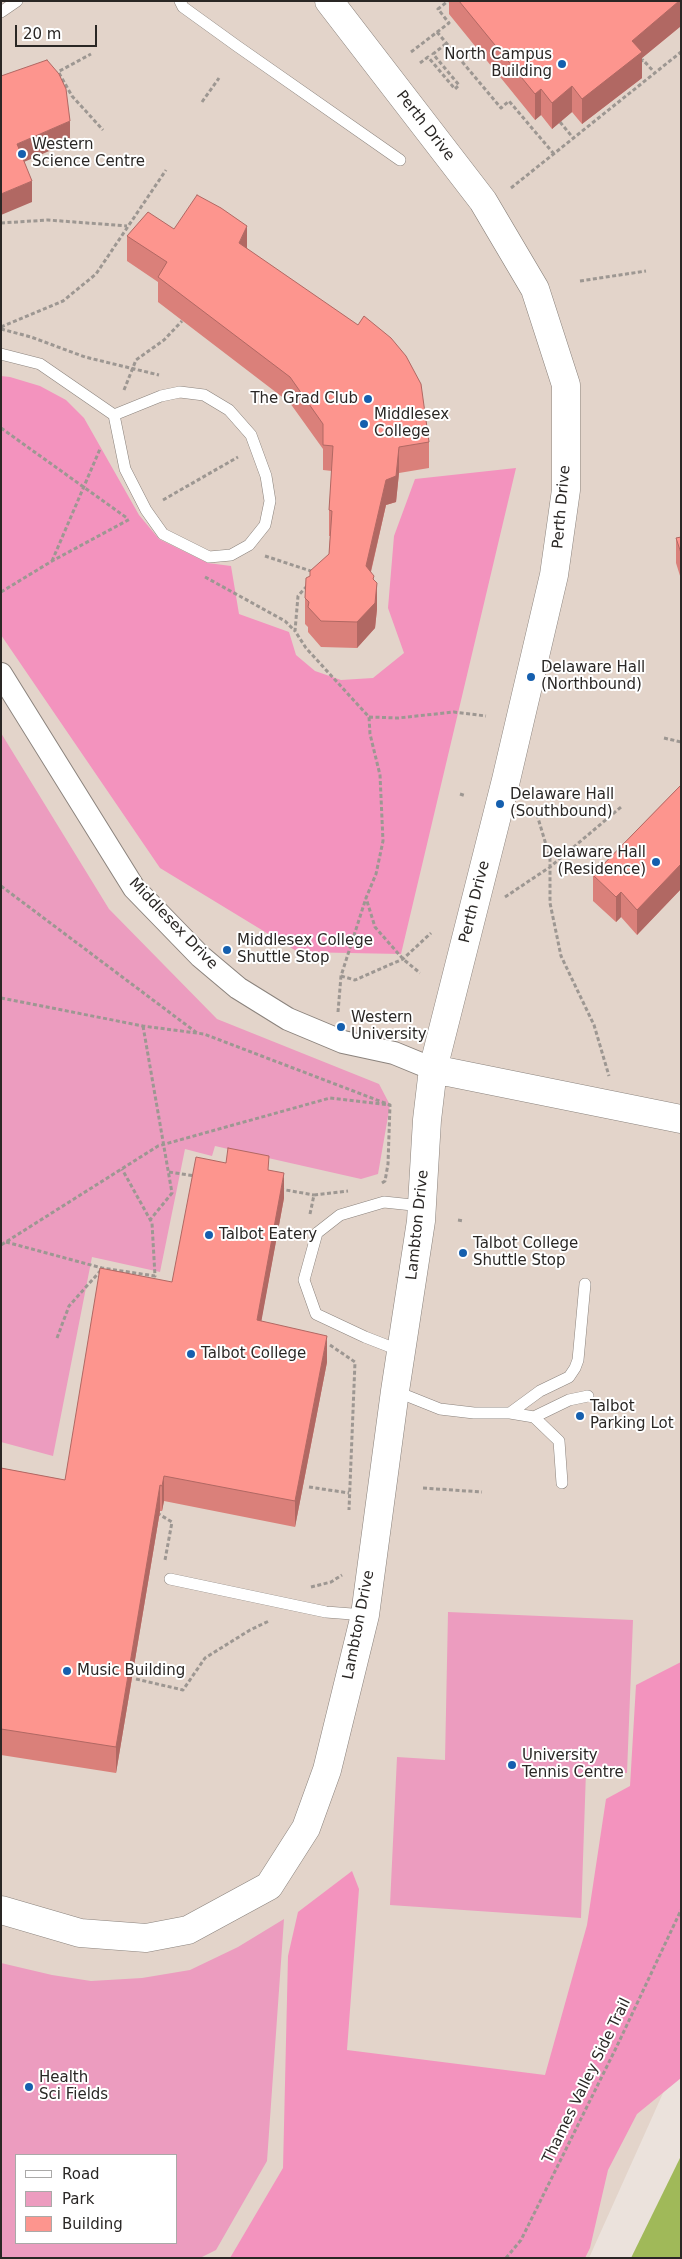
<!DOCTYPE html>
<style>
body{margin:0}
#map{position:relative;width:682px;height:2259px;overflow:hidden;background:#ebe2dc;font-family:"DejaVu Sans",sans-serif}
canvas{display:block}
.frame{position:absolute;inset:0;border:2px solid #2a2725;pointer-events:none}
.legend{position:absolute;left:15px;top:2154px;width:162px;height:90px;box-sizing:border-box;background:#fff;border:1px solid #aaa9a8;margin:0;padding:6px 9px;list-style:none;font-size:15px;color:#2a2725}
.legend li{display:flex;align-items:center;gap:10px;height:25px}
.legend b{width:25px;border:1px solid #aaa9a8}
.scale{position:absolute;left:15px;top:25px;width:82px;height:22px;box-sizing:border-box;border:2px solid #2a2725;border-top:0;padding-left:6px;font-size:15px;line-height:18px;white-space:nowrap;color:#2a2725;-webkit-text-stroke:4px #fff;paint-order:stroke}
</style>
<div id="map">
<canvas width="682" height="2259"></canvas>
<div class="frame"></div>
<ul class="legend">
<li><b style="height:6px;background:#fff"></b>Road</li>
<li><b style="height:14px;background:#ec9cbf"></b>Park</li>
<li><b style="height:14px;background:#fd958e"></b>Building</li>
</ul>
<div class="scale">20 m</div>
</div>
<script>
const c = document.querySelector('canvas').getContext('2d');
c.lineJoin = 'round';
function paint(path, color) { c.fillStyle = color; c.fill(path, 'evenodd'); }
const shape = rows => new Path2D(rows.map(r => 'M' + r).join(''));
function trace(path, color, width, dash) { c.strokeStyle = color; c.lineWidth = width; c.lineCap = dash ? 'butt' : 'round'; c.setLineDash(dash || []); c.stroke(path); }
function label(font, color, halo, rows, align = 'center') {
  c.font = font + ' "DejaVu Sans",sans-serif'; c.lineWidth = 4; c.setLineDash([]); c.textBaseline = 'middle'; c.strokeStyle = halo; c.fillStyle = color; for (const [text, x, y, turn = 0] of rows) {
    c.save(); c.translate(x, y); c.rotate((+turn || 0) * Math.PI / 180); c.textAlign = isNaN(turn) ? turn : align; if (halo) c.strokeText(text, 0, 0); c.fillText(text, 0, 0); c.restore();
  }
}
paint(shape([
 [1,1,681,1,681,2053,589,2258,1,2258],
 [16,2155,176,2155,176,2243,16,2243]
]), '#e3d4ca');
paint(shape([
 [1,733,109,909,217,1019,379,1084,390,1105,378,1174,361,1179,215,1146,212,1156,185,1149,160,1272,92,1257,53,1456,1,1442],
 [448,1612,633,1620,627,1773,586,1771,581,1918,390,1905,397,1757,445,1760],
 [284,1919,267,2161,216,2250,200,2258,1,2258,1,1963,52,1975,91,1981,142,1978,190,1970,238,1947],
 [16,2155,176,2155,176,2243,16,2243]
]), '#ec9cbf');
paint(shape([
 [1,376,10,377,40,386,66,400,84,418,139,515,159,539,208,563,231,566,239,614,289,632,296,655,315,671,341,680,373,678,404,653,388,608,394,536,415,479,516,468,401,954,298,952,160,868,1,635],
 [681,1662,681,2078,637,2114,608,2170,590,2248,585,2258,230,2258,283,2168,288,1956,298,1912,352,1871,359,1889,347,2050,545,2075,587,1925,606,1799,630,1786,636,1685]
]), '#f393be');
paint(shape([
 [681,2156,681,2258,631,2258]
]), '#a0b959');
const service = shape([
 [180,1,183,7,237,46,400,160],
 [1,12,17,1],
 [1,354,40,364,114,415,125,469,146,510,163,534,209,557,231,555,249,545,265,525,270,501,266,476,251,435,229,410,204,395,180,392,161,396,114,415],
 [401,1351,365,1337,316,1314,304,1280,317,1233,340,1215,384,1202,422,1206],
 [395,1391,440,1409,474,1413,510,1413,534,1417,559,1441,562,1483],
 [510,1413,540,1391,569,1377,575,1368,578,1360,585,1284],
 [534,1417,569,1400,588,1396],
 [170,1579,326,1612,365,1615]
]);
const minor = shape([
 [1,674,134,888,200,956,238,988,288,1019,343,1042,394,1053,433,1069]
]);
const tertiary = shape([
 [433,1069,681,1119],
 [1,1910,80,1933,146,1938,188,1930,269,1886,306,1828,327,1770,365,1615,395,1391,421,1221,427,1120,433,1069,506,780,554,575,566,490,566,385,535,289,483,201,329,1]
]);
trace(service, '#8b837d', 12);
trace(minor, '#8b837d', 24);
trace(tertiary, '#8b837d', 29);
trace(shape([
 [437,32,501,108,509,101,554,154],
 [411,52,449,23,438,9,448,1],
 [640,62,643,60,655,73],
 [420,63,428,57,455,89,459,85,433,54,447,43],
 [59,73,72,96,103,130],
 [54,74,91,54],
 [202,102,219,78],
 [560,122,574,139],
 [511,188,681,52],
 [1,223,48,220,127,226],
 [580,281,646,271],
 [1,327,63,301,96,274,166,170],
 [1,329,31,337,85,357,159,375],
 [124,390,136,360,164,340,182,321],
 [1,428,127,518],
 [163,500,238,457],
 [265,556,314,572],
 [52,561,100,449],
 [205,577,285,621,295,631],
 [307,586,298,596,295,631,306,648,369,717,370,734,380,775,383,841,376,874,366,898,375,927,403,959,420,973],
 [1,592,52,561,130,519],
 [561,683,568,685],
 [369,717,398,718,454,712,486,716],
 [664,738,681,742],
 [460,794,466,796],
 [535,808,550,858,550,903,561,956,594,1025,609,1076],
 [1,886,197,1033],
 [505,897,550,867,621,807],
 [341,976,355,980,403,959,431,933],
 [1,998,143,1026,204,1034,390,1105,330,1098,158,1146,1,1245],
 [338,1012,341,976,366,898],
 [143,1026,172,1193,150,1220],
 [169,1172,195,1176],
 [382,1183,385,1181,388,1164,390,1105],
 [280,1189,314,1195],
 [310,1214,314,1195,348,1191],
 [458,1220,464,1221],
 [6,1242,102,1268,155,1276,152,1223,122,1169],
 [57,1338,69,1306,102,1269],
 [330,1345,355,1362,349,1510],
 [309,1487,349,1493],
 [423,1488,482,1492],
 [157,1513,172,1522,165,1560],
 [311,1587,331,1582,342,1575],
 [136,1679,183,1690,205,1658,250,1630,269,1621],
 [506,2258,521,2240,617,2046,681,1910]
]), '#9d9792', 3, [4, 2.5]);
trace(service, '#fff', 11);
trace(minor, '#fff', 22);
trace(tertiary, '#fff', 28);
paint(shape([
 [449,1,681,1,681,26,642,58,642,78,582,124,572,112,552,129,541,115,535,120,449,14],
 [174,229,247,248,429,442,429,468,399,473,396,502,386,505,371,572,374,580,377,609,375,628,357,648,321,647,308,632,308,627,305,624,305,598,310,576,329,554,330,536,329,536,329,510,332,471,323,470,323,449,290,403,158,302,158,282,127,261,127,236],
 [681,537,681,579,676,563,676,538],
 [681,785,681,889,637,935,621,917,616,922,593,901,593,875],
 [269,1170,284,1198,261,1321,327,1362,295,1527,164,1501,162,1511,160,1511,116,1773,1,1755,1,1468,65,1480,172,1282]
]), '#da807a');
paint(shape([
 [679,1,681,1,681,26,642,58,642,78,582,124,582,99,632,41],
 [572,86,572,112,552,129,552,103],
 [541,89,541,115,535,120,535,94],
 [70,121,70,142,17,165,17,144],
 [32,181,32,202,1,215,1,194],
 [247,226,247,252,239,243],
 [399,447,399,473,396,502,386,505,366,592,366,566,386,480],
 [377,583,377,609,375,628,357,648,357,622],
 [681,864,681,889,637,935,637,910],
 [621,892,621,917,616,922,616,897],
 [284,1173,284,1198,257,1345,257,1320],
 [327,1336,327,1362,295,1527,295,1501],
 [164,1476,164,1501,162,1511,162,1486],
 [160,1485,160,1511,116,1773,116,1747]
]), '#b16863');
const building = shape([
 [459,1,679,1,632,41,642,52,582,99,572,86,552,103,541,89,535,94,459,1],
 [47,60,59,74,66,89,70,121,17,144,32,181,1,194,1,76,47,60],
 [197,195,221,208,247,226,239,243,358,325,364,316,391,338,406,356,421,384,429,442,399,447,396,476,386,480,366,566,374,576,373,579,377,583,375,603,357,622,321,621,308,607,309,602,305,598,306,578,310,576,310,571,329,554,332,511,329,510,333,446,323,445,323,424,290,377,158,277,167,262,127,236,148,212,174,229,197,195],
 [681,537,681,553,676,538,681,537],
 [681,785,681,864,637,910,621,892,616,897,593,875,681,785],
 [228,1148,269,1156,268,1170,284,1173,257,1320,327,1336,295,1501,164,1476,162,1486,160,1485,116,1747,1,1729,1,1468,65,1480,100,1268,172,1282,196,1157,226,1163,228,1148]
]);
paint(building, '#fd958e');
trace(building, '#b16863', 1);
for (const [x, y, r, color] of [
 [562,64,5,"#155fae"],
 [22,154,5,"#155fae"],
 [368,399,5,"#155fae"],
 [364,424,5,"#155fae"],
 [531,677,5,"#155fae"],
 [500,804,5,"#155fae"],
 [656,862,5,"#155fae"],
 [227,950,5,"#155fae"],
 [341,1027,5,"#155fae"],
 [209,1235,5,"#155fae"],
 [463,1253,5,"#155fae"],
 [191,1354,5,"#155fae"],
 [580,1416,5,"#155fae"],
 [67,1671,5,"#155fae"],
 [512,1765,5,"#155fae"],
 [29,2087,5,"#155fae"]
]) { const dot = new Path2D(); dot.arc(x, y, r, 0, 2 * Math.PI); c.fillStyle = color; c.fill(dot); trace(dot, '#fff', 2); }
label('15px', '#2a2725', '#fff', [
 ["North Campus",552,55,"right"],
 ["Building",552,72,"right"],
 ["Western",32,145],
 ["Science Centre",32,162],
 ["The Grad Club",358,399,"right"],
 ["Middlesex",374,415],
 ["College",374,432],
 ["Delaware Hall",541,668],
 ["(Northbound)",541,685],
 ["Delaware Hall",510,795],
 ["(Southbound)",510,812],
 ["Delaware Hall",646,853,"right"],
 ["(Residence)",646,870,"right"],
 ["Middlesex College",237,941],
 ["Shuttle Stop",237,958],
 ["Western",351,1018],
 ["University",351,1035],
 ["Talbot Eatery",219,1235],
 ["Talbot College",473,1244],
 ["Shuttle Stop",473,1261],
 ["Talbot College",201,1354],
 ["Talbot",590,1407],
 ["Parking Lot",590,1424],
 ["Music Building",77,1671],
 ["University",522,1756],
 ["Tennis Centre",522,1773],
 ["Health",39,2078],
 ["Sci Fields",39,2095]
], 'left');
label('15px', '#2a2725', '#fff', [
 ["Perth Drive",425,126,52],
 ["Perth Drive",562,507,-85],
 ["Perth Drive",475,902,-76],
 ["Middlesex Drive",173,924,46],
 ["Lambton Drive",418,1225,-84],
 ["Lambton Drive",359,1625,-79],
 ["Thames Valley Side Trail",587,2081,-64]
]);
</script>
